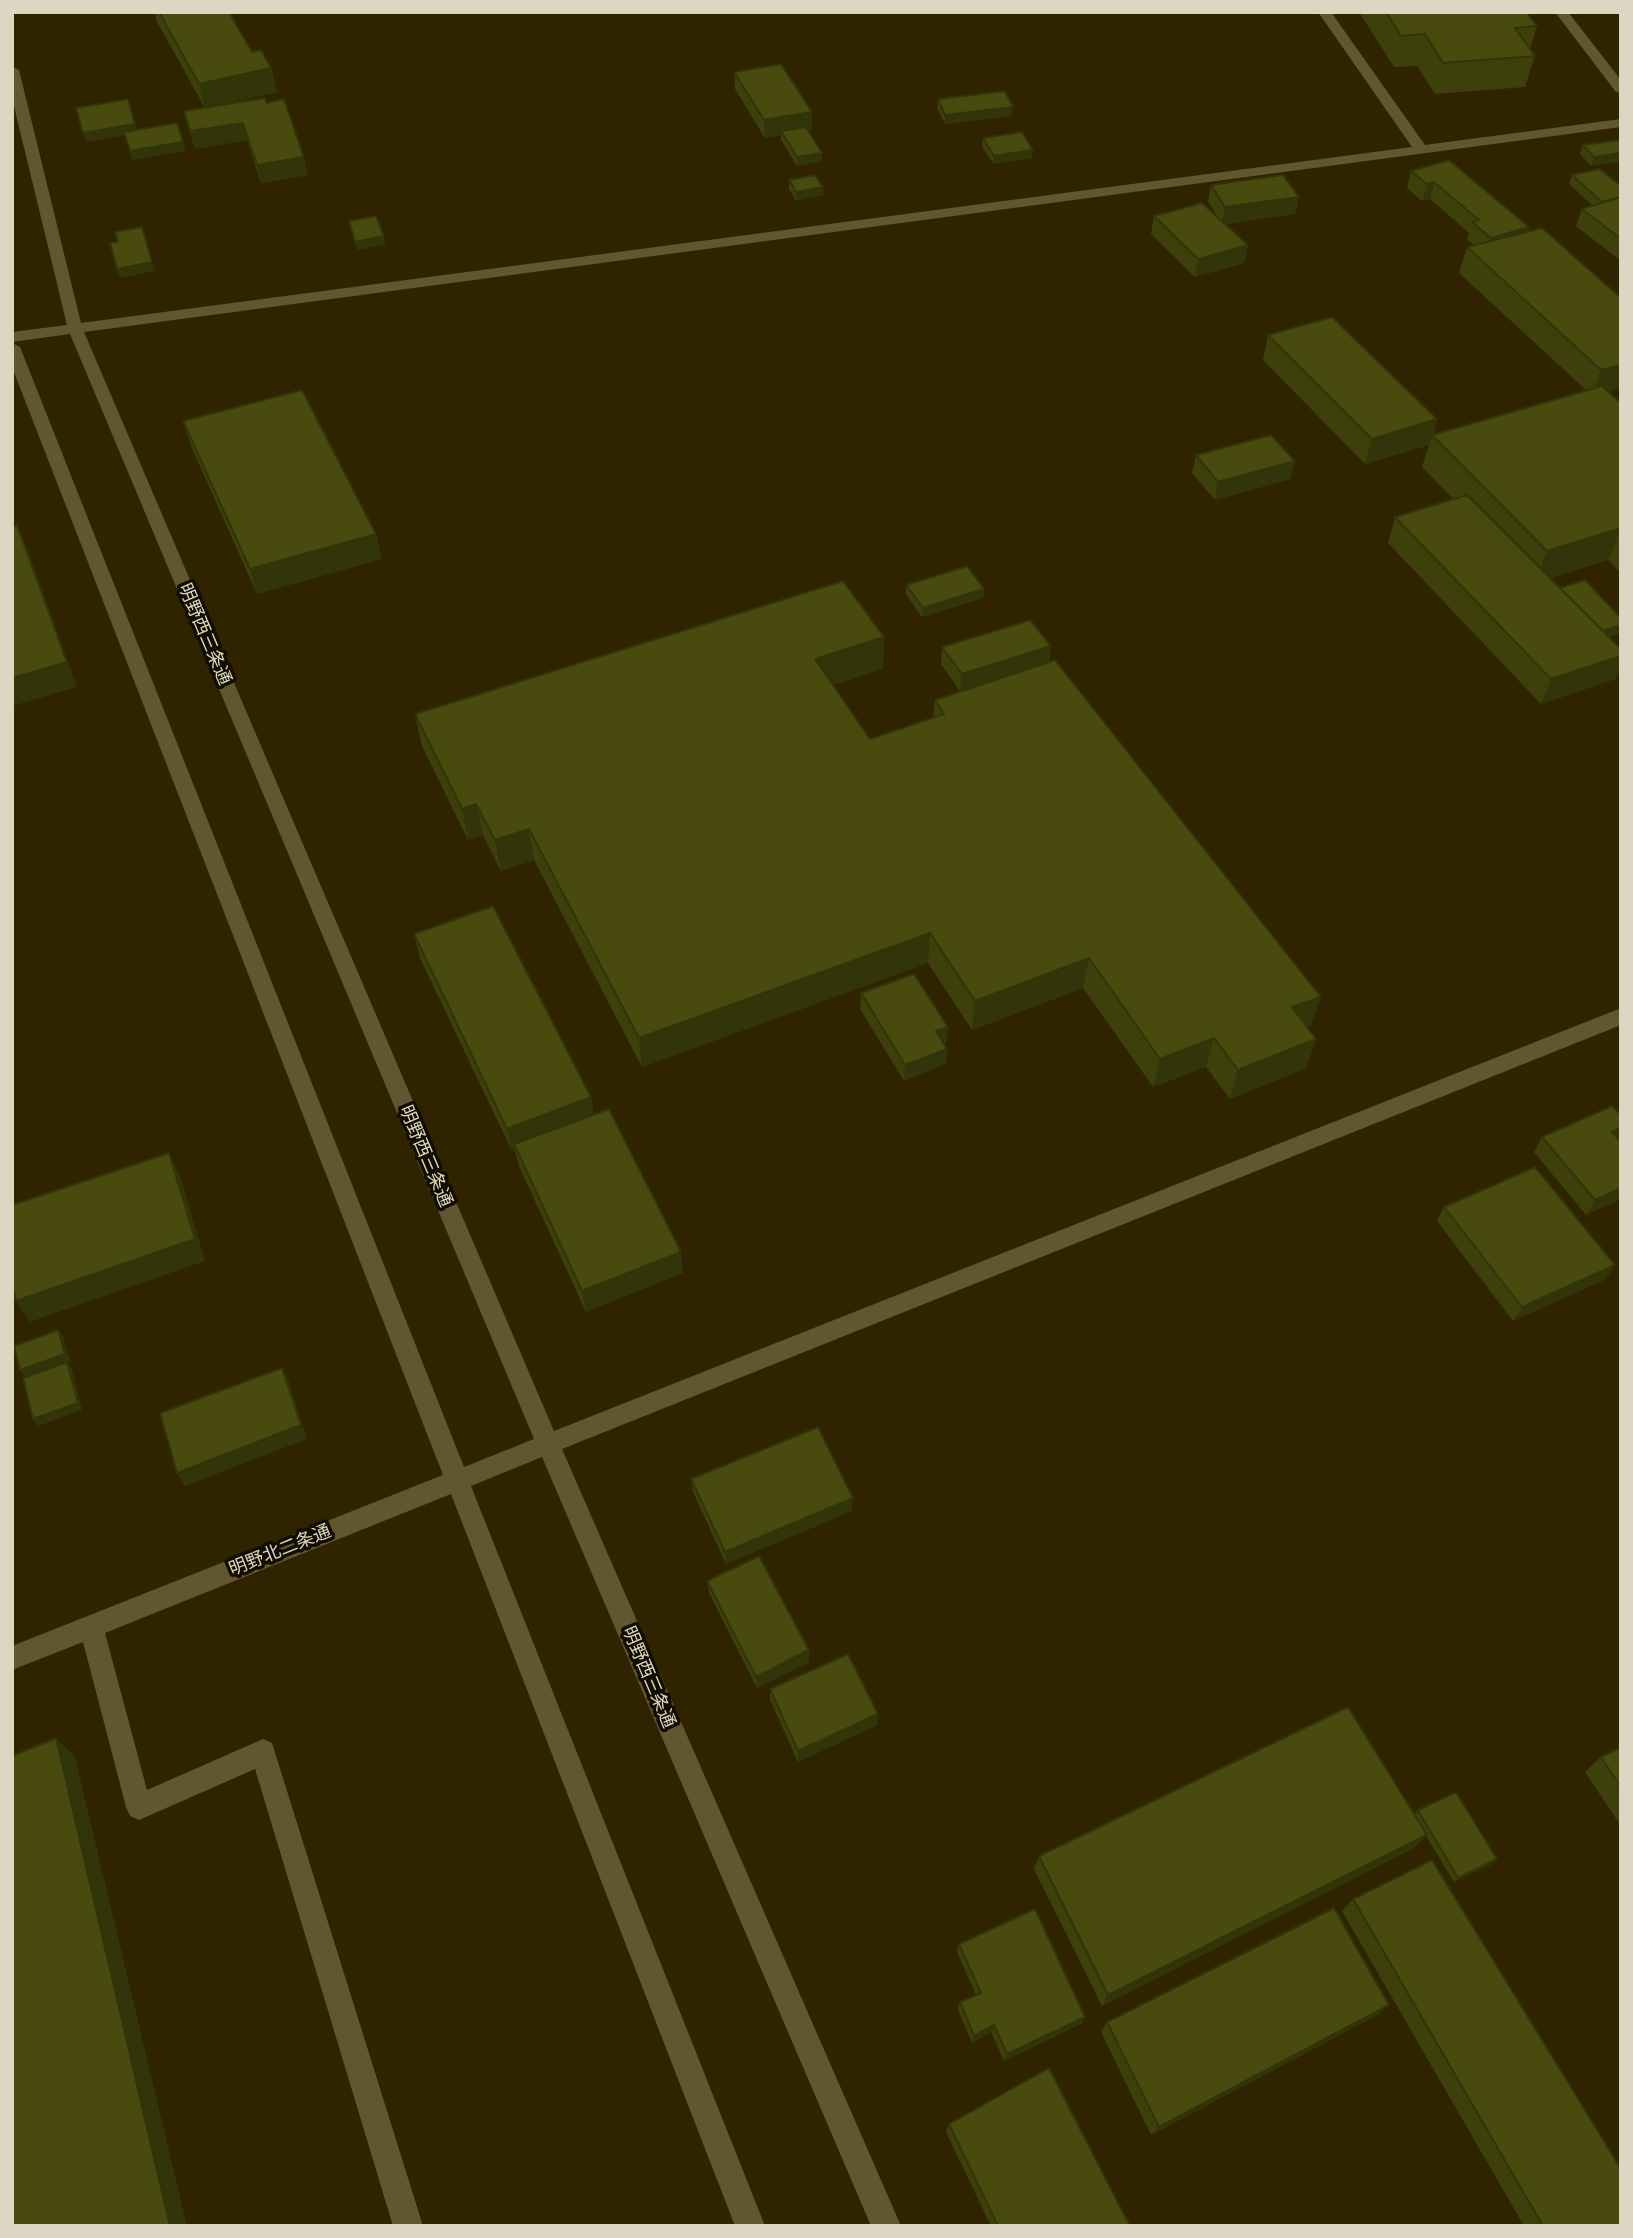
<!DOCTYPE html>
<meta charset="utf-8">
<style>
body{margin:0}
#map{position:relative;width:1633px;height:2238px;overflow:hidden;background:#302400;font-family:Lato,sans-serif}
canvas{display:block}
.frame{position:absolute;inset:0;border:14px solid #ddd6c2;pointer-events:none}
</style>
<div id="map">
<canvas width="1633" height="2238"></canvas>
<div class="frame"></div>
</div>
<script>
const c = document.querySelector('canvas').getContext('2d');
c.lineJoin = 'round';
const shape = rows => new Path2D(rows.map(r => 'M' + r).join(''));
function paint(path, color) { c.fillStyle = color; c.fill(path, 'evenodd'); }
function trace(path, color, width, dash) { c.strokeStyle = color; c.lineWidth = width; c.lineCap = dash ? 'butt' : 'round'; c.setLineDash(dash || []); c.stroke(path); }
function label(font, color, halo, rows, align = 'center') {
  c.font = font + ' Lato,"Noto Sans JP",sans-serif'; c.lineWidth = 7; c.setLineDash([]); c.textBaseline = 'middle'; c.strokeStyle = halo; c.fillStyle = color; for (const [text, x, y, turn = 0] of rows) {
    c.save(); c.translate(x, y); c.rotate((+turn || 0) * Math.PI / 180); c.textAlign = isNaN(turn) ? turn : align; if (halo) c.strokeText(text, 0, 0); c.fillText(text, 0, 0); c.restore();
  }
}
paint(shape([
 [1318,12,1331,12,1425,145,1621,119,1621,127,84,332,554,1431,1621,1008,1621,1025,562,1449,901,2226,871,2226,542,1457,471,1486,765,2226,735,2226,451,1494,105,1633,147,1790,263,1739,272,1743,423,2226,393,2226,255,1769,139,1820,130,1816,126,1807,83,1642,12,1670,12,1646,443,1475,12,367,12,343,20,347,464,1467,534,1439,70,334,12,342,12,332,67,325,12,98,12,66,19,70,81,323,1412,147,1318,12],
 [1555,12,1568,12,1621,80,1621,93,1616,92,1555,12]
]), '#625630');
paint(shape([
 [155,12,229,12,252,52,271,68,277,92,221,105,267,103,308,175,261,183,247,140,195,149,184,111,205,108,157,22],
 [1359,12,1526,12,1537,26,1530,49,1535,56,1525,87,1435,94,1417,66,1394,67],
 [734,72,812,129,808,130,822,161,797,166,781,140,781,135,765,138,735,89],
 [938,99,1012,116,945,124,937,108],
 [983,138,1032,158,994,164,982,147],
 [1620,140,1591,166,1580,154,1583,145],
 [1411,171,1528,231,1621,298,1621,388,1608,391,1621,403,1621,573,1608,560,1550,578,1560,588,1621,633,1608,637,1615,679,1541,704,1388,543,1395,517,1453,499,1422,467,1429,445,1365,464,1263,360,1268,335,1437,419,1433,435,1586,390,1459,273,1467,247,1474,245,1467,240,1469,233,1430,199,1422,201,1407,188],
 [1572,175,1621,186,1621,261,1576,226,1582,209,1593,206,1569,184],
 [789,180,823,195,796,201,789,189],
 [1211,185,1299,197,1295,214,1225,224,1248,245,1244,263,1195,277,1151,234,1154,216,1218,217,1208,202],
 [183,421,376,534,382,559,257,594,191,446],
 [1196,455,1295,461,1290,479,1215,500,1192,473],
 [906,585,984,589,983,598,922,617,906,594],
 [884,637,883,669,833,685,870,739,933,718,935,700,995,680,960,691,941,664,942,647,1049,662,1311,1026,1307,1027,1316,1039,1306,1068,1230,1099,1206,1067,1153,1087,1083,988,972,1030,928,963,642,1067,534,860,501,871,483,835,468,840,422,746,415,714],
 [414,934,594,1114,683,1273,586,1312,519,1166,515,1150,512,1151,420,958],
 [861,993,946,1043,944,1043,947,1049,946,1064,904,1081,860,1009],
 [1542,1137,1619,1140,1621,1199,1586,1215,1534,1152],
 [1444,1207,1606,1279,1513,1321,1437,1221],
 [691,1479,852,1511,726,1564,693,1492],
 [707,1581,809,1662,757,1688,709,1593],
 [770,1689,877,1725,798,1762,770,1700],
 [1621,1747,1621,1826,1585,1772,1601,1757],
 [1418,1810,1492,1864,1454,1882,1426,1836,1414,1848,1102,2006,1034,1869,1039,1856,1414,1814],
 [1353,1899,1621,2226,1524,2226,1342,1911],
 [959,1944,1085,2017,1081,2024,1004,2061,991,2032,972,2043,958,2010,960,2002,976,1995,957,1952],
 [1389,2005,1377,2015,1151,2135,1101,2032,1107,2022],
 [949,2124,1130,2226,991,2226,946,2132]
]), '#3e400b');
paint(shape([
 [271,68,277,92,205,108,199,84],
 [1013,107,1012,116,945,124,945,115],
 [812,112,812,129,783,134,781,131,781,135,765,138,764,120],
 [243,123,247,140,195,149,190,131],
 [135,124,138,133,86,142,83,133],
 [183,142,186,151,132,160,130,151],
 [1033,150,1032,158,994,164,994,156],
 [822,153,822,161,797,166,797,157],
 [1621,153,1621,162,1591,166,1594,157],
 [304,157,308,175,261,183,257,165],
 [1434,182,1430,199,1422,201,1427,184],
 [823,187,823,195,796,201,796,192],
 [1299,197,1295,214,1222,224,1225,207],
 [1529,227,1524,245,1486,256,1491,238],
 [384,236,385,245,357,250,355,242],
 [1248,245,1244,263,1195,277,1198,259],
 [152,262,155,271,120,278,117,269],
 [1621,365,1621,388,1591,396,1601,370],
 [1437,419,1429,445,1365,464,1372,439],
 [1295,461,1290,479,1215,500,1218,482],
 [17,525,28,551,77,687,12,706],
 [1621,528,1608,560,1535,583,1547,551],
 [376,534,382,559,257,594,250,569],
 [984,589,983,598,922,617,923,608],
 [1621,625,1621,633,1591,642,1595,633],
 [884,637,883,669,815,691,815,659],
 [1051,646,1049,663,960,691,962,674],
 [1621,656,1621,666,1615,679,1541,704,1551,679],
 [476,804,483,835,468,840,462,809],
 [529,829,534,860,501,871,495,840],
 [930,933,928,963,642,1067,639,1038],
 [1089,958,1083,988,972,1030,975,1001],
 [1321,997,1311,1026,1283,1037,1292,1007],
 [948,1027,946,1043,935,1047,936,1031],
 [1214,1038,1206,1067,1153,1087,1160,1059],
 [1316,1039,1306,1068,1230,1099,1238,1070],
 [947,1049,946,1064,904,1081,905,1065],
 [591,1097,595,1119,514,1144,515,1150,512,1151,507,1129],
 [1621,1128,1620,1140,1603,1148,1612,1132],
 [169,1153,180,1175,205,1261,30,1322,16,1301],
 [1621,1188,1621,1199,1586,1215,1595,1200],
 [681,1252,683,1273,586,1312,582,1291],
 [1615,1265,1606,1279,1513,1321,1522,1307],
 [58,1330,63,1337,70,1361,67,1362,72,1369,82,1410,38,1426,33,1419,25,1377,20,1370],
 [282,1368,289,1382,307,1439,185,1486,177,1473],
 [853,1498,852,1511,726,1564,725,1552],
 [809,1650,809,1662,757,1688,756,1677],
 [878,1714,877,1725,798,1762,798,1751],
 [56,1738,75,1757,187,2226,170,2226],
 [1427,1835,1414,1848,1102,2006,1108,1995],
 [1497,1859,1492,1864,1454,1882,1458,1878],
 [1389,2005,1377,2015,1151,2135,1159,2127],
 [1085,2017,1081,2024,1004,2061,1007,2054],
 [994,2025,991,2032,972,2043,974,2036]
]), '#323409');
const building = shape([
 [159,12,229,12,252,52,261,50,271,68,199,84,159,12],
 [1386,12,1526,12,1537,26,1515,28,1535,56,1443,63,1425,34,1401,36,1386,12],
 [781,64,812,112,764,120,734,72,781,64],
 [1005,91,1013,107,945,115,938,99,1005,91],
 [265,98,267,103,284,99,304,157,257,165,243,123,190,131,184,111,265,98],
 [128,99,135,124,83,133,76,108,128,99],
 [177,123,183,142,130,151,124,132,177,123],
 [806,127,822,153,797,157,781,131,806,127],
 [1022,132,1033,150,994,156,983,138,1022,132],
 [1620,140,1621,141,1621,153,1594,157,1583,145,1620,140],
 [1449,160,1529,227,1491,238,1472,222,1479,220,1434,182,1427,184,1411,171,1449,160],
 [1600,169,1621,186,1621,197,1602,202,1572,175,1600,169],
 [815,175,823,187,796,192,789,180,815,175],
 [1283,175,1299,197,1225,207,1211,185,1283,175],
 [1621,197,1621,239,1582,209,1621,197],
 [1202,203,1248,245,1198,259,1154,216,1202,203],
 [376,216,384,236,355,242,349,221,376,216],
 [142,227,152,262,117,269,110,243,118,242,115,232,142,227],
 [1542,228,1621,298,1621,365,1601,370,1467,247,1542,228],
 [1332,317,1437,419,1372,439,1268,335,1332,317],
 [1602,386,1621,403,1621,528,1547,551,1432,435,1602,386],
 [302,390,376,534,250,569,183,421,302,390],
 [1271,435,1295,461,1218,482,1196,455,1271,435],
 [1467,495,1621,649,1621,656,1551,679,1395,517,1467,495],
 [17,525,67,662,12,678,12,527,17,525],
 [967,566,984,589,923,608,906,585,967,566],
 [1585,580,1621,618,1621,625,1603,631,1560,588,1585,580],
 [843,581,884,637,815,659,870,739,944,714,935,700,1055,660,1321,997,1292,1007,1316,1039,1238,1070,1214,1038,1160,1059,1089,958,975,1001,930,933,639,1038,529,829,495,840,476,804,462,809,415,714,843,581],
 [1030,620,1051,646,962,674,942,647,1030,620],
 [493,906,591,1097,507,1129,414,934,493,906],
 [914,974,948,1027,936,1031,947,1049,905,1065,861,993,914,974],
 [1612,1106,1621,1115,1621,1128,1612,1132,1621,1142,1621,1188,1595,1200,1542,1137,1612,1106],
 [609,1109,681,1252,582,1291,514,1144,609,1109],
 [169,1153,195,1239,16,1301,12,1285,12,1205,169,1153],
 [1535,1167,1615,1265,1522,1307,1444,1207,1535,1167],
 [58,1330,65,1354,20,1370,14,1346,58,1330],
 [67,1362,78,1403,33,1419,23,1378,67,1362],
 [282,1368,301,1425,177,1473,160,1413,282,1368],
 [818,1427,853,1498,725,1552,691,1479,818,1427],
 [759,1556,809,1650,756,1677,707,1581,759,1556],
 [848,1654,878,1714,798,1751,770,1689,848,1654],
 [1348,1707,1427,1835,1108,1995,1039,1856,1348,1707],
 [56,1738,170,2226,12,2226,12,1756,56,1738],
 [1621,1747,1621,1787,1601,1757,1621,1747],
 [1456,1792,1497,1859,1458,1878,1418,1810,1456,1792],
 [1432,1860,1621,2169,1621,2226,1543,2226,1353,1899,1432,1860],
 [1334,1908,1389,2005,1159,2127,1107,2022,1334,1908],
 [1035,1909,1085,2017,1007,2054,994,2025,974,2036,960,2002,981,1993,959,1944,1035,1909],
 [1049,2068,1130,2226,998,2226,949,2124,1049,2068]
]);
paint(building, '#484b0d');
trace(building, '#323409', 2);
label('18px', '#ddd6c2', '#130e02', [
 ["明野西三条通",205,634,67],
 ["明野西三条通",426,1156,67],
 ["明野北二条通",280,1550,-22],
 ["明野西三条通",649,1677,67]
]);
</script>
